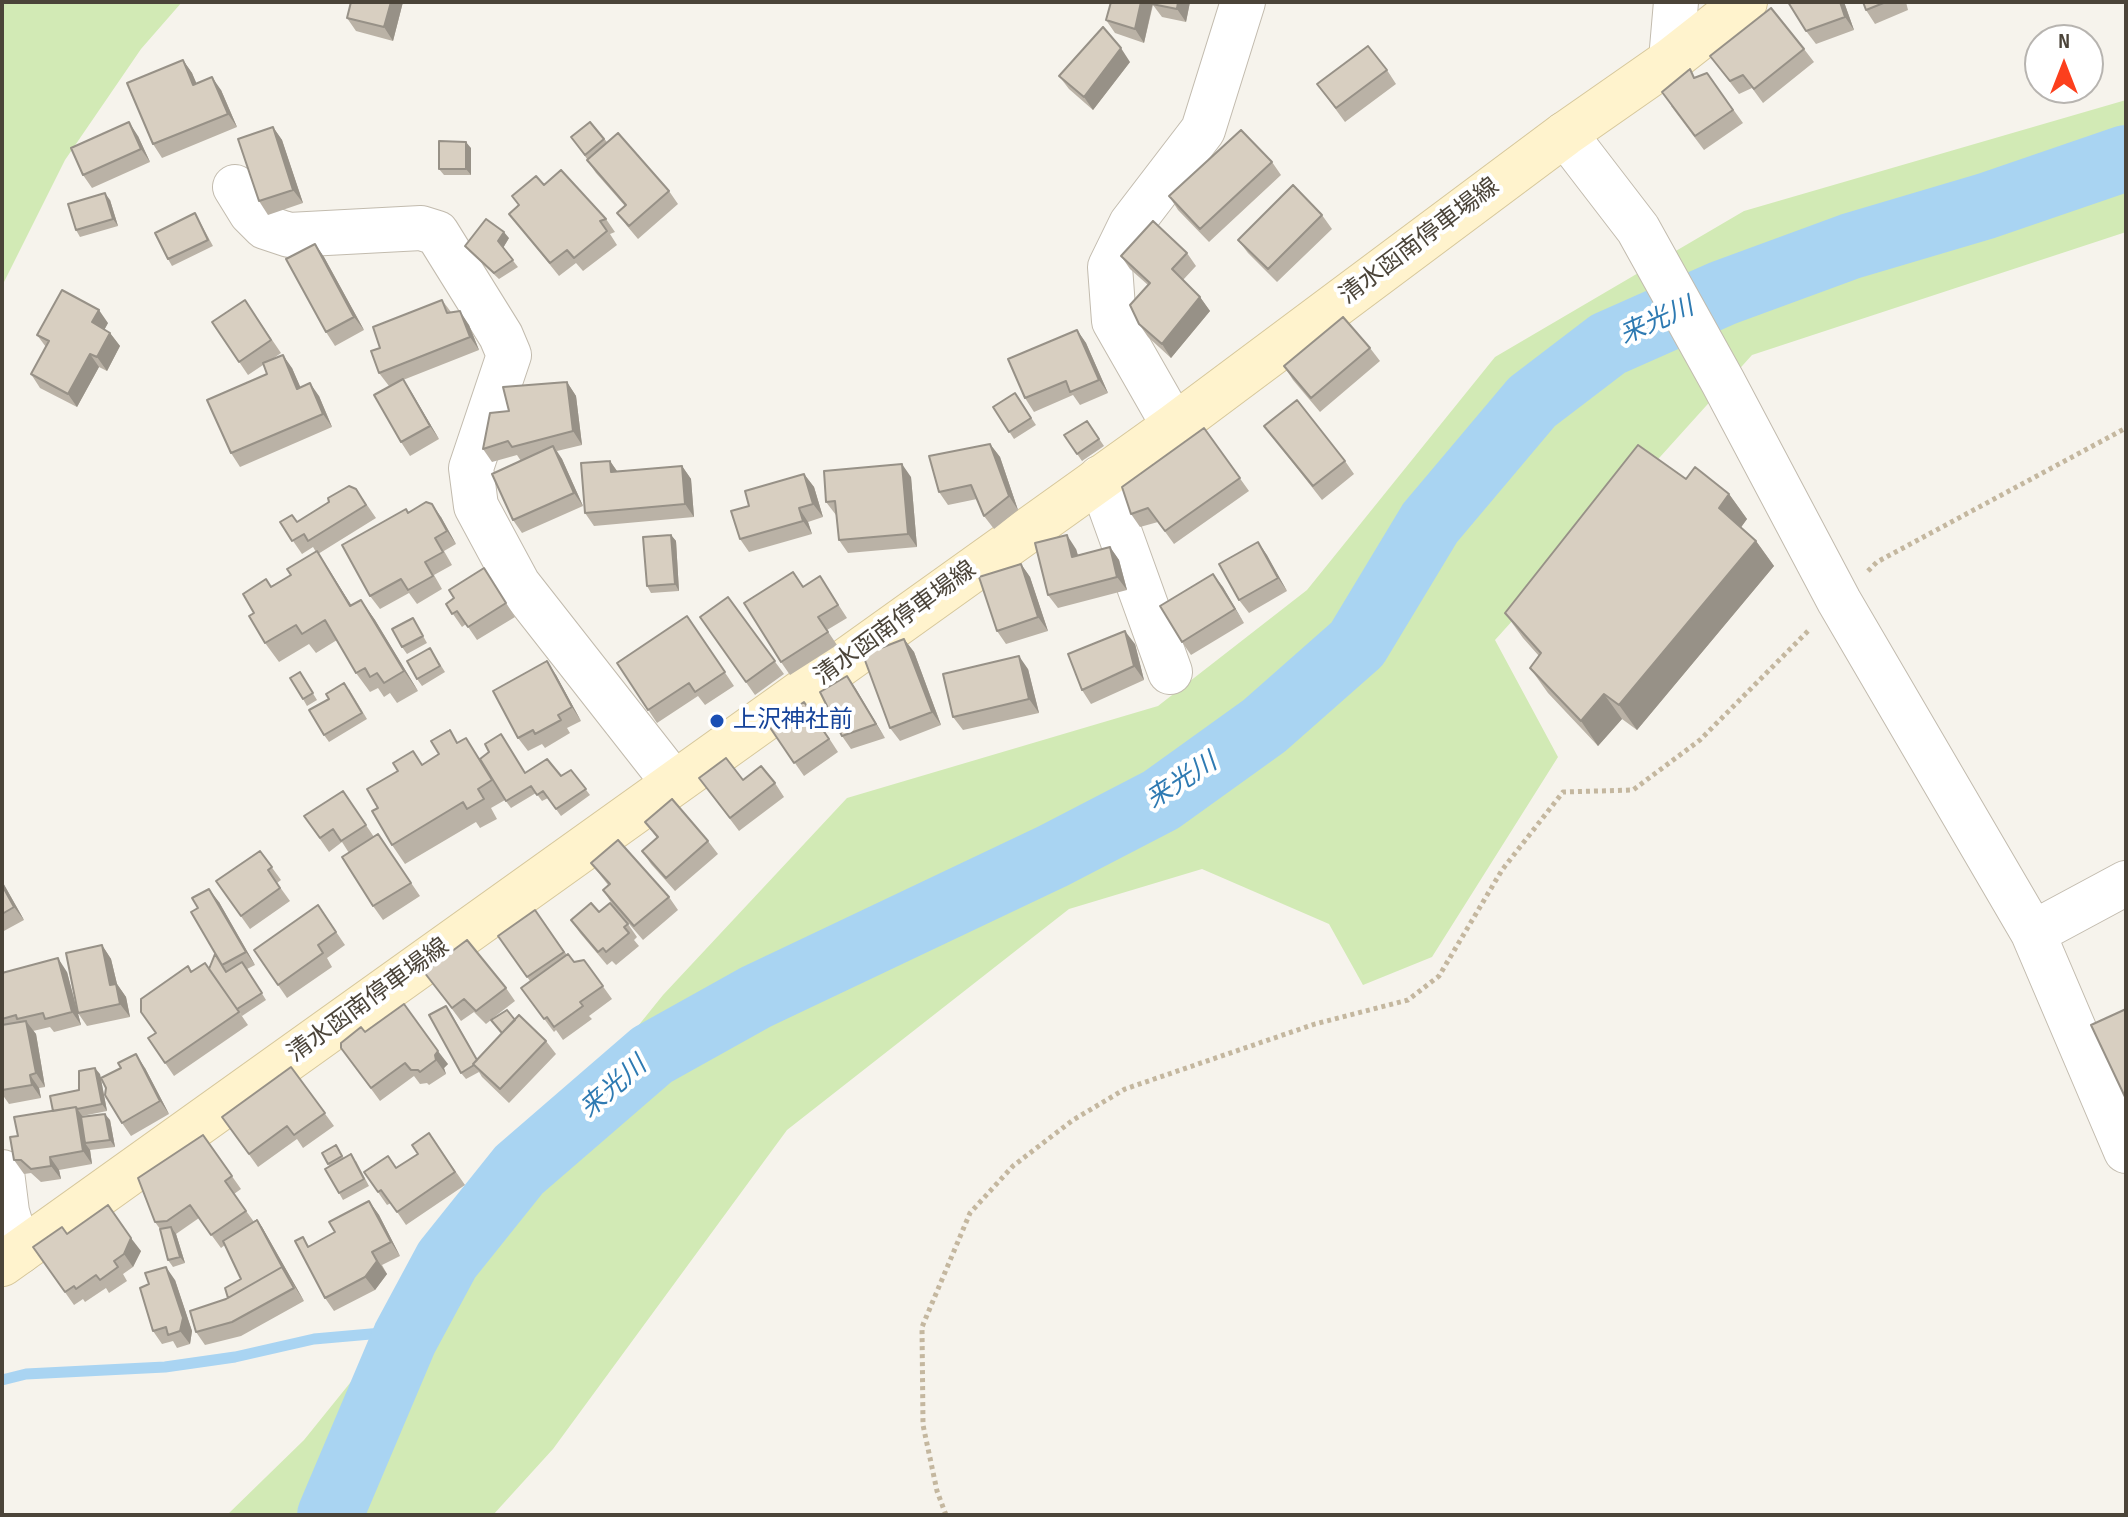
<!DOCTYPE html>
<meta charset="utf-8">
<style>
body{margin:0}
#map{position:relative;width:2128px;height:1517px;overflow:hidden;background:#f6f3ec;font-family:"Sofia Sans Condensed",sans-serif}
canvas{display:block}
.frame{position:absolute;inset:0;border:4px solid #4b4439;pointer-events:none}
.north{position:absolute;left:2024px;top:24px;width:80px;height:80px;box-sizing:border-box;background:#fff;border:2px solid #b7b4b0;border-radius:50%;rotate:0deg;font-size:22px;font-weight:700;line-height:32px;text-align:center;color:#4b4439}
.north::after{content:'';display:block;margin:auto;width:28px;height:36px;background:#fc3f1d;clip-path:polygon(50% 0,100% 100%,50% 72%,0 100%)}
</style>
<div id="map">
<canvas width="2128" height="1517"></canvas>
<div class="frame"></div>
<div class="north">N</div>
</div>
<script>
const c = document.querySelector('canvas').getContext('2d');
c.lineJoin = 'round';
function paint(path, color) { c.fillStyle = color; c.fill(path, 'evenodd'); }
const shape = rows => new Path2D(rows.map(r => 'M' + r).join(''));
function trace(path, color, width, dash) { c.strokeStyle = color; c.lineWidth = width; c.lineCap = dash ? 'butt' : 'round'; c.setLineDash(dash || []); c.stroke(path); }
function label(font, color, halo, rows, align = 'center') {
  c.font = font + ' "Sofia Sans Condensed","Noto Sans JP",sans-serif'; c.lineWidth = 8; c.setLineDash([]); c.textBaseline = 'middle'; c.strokeStyle = halo; c.fillStyle = color; for (const [text, x, y, turn = 0] of rows) {
    c.save(); c.translate(x, y); c.rotate((+turn || 0) * Math.PI / 180); c.textAlign = isNaN(turn) ? turn : align; if (halo) c.strokeText(text, 0, 0); c.fillText(text, 0, 0); c.restore();
  }
}
paint(shape([
 [2,2,182,2,141,49,65,160,2,286],
 [2126,100,2126,232,1752,355,1495,640,1558,757,1432,957,1363,985,1329,924,1202,869,1069,909,787,1130,553,1449,493,1515,227,1515,304,1440,663,995,847,798,1158,706,1307,590,1495,357,1744,211]
]), '#d2eab5');
trace(shape([
 [2,1380,26,1374,165,1367,235,1357,314,1339,382,1333,405,1338]
]), '#a9d4f2', 11);
trace(shape([
 [330,1515,405,1338,447,1260,519,1170,652,1055,756,997,1053,856,1161,800,1264,726,1357,644,1430,523,1532,402,1608,344,1723,293,1851,246,1986,206,2126,158]
]), '#a9d4f2', 66);
const street = shape([
 [1671,60,1676,2],
 [1565,134,1638,229,1723,382,1839,601,2033,933,2126,1151],
 [235,187,251,213,265,227,289,235,421,228,437,233,501,336,509,355,471,468,476,506,518,584,674,783],
 [1174,426,1114,321,1110,267,1131,224,1203,130,1243,2],
 [1100,478,1170,672],
 [2033,933,2126,883],
 [2,1172,7,1212,19,1252]
]);
const secondary = shape([
 [2,1264,1174,426,1565,134,1671,60,1745,2]
]);
trace(street, '#c2bbae', 46);
trace(secondary, '#d6c79b', 46);
trace(shape([
 [1868,571,1877,562,2126,428],
 [946,1515,937,1491,923,1425,922,1327,970,1213,1013,1166,1073,1120,1125,1089,1315,1024,1408,1000,1439,976,1502,870,1563,792,1633,790,1700,740,1810,629]
]), '#c4b79f', 5, [4, 4]);
trace(street, '#fff', 44);
trace(secondary, '#fff3cd', 44);
paint(shape([
 [403,2,393,41,356,31,347,18],
 [1111,2,1190,2,1186,22,1162,17,1153,5,1144,43,1115,33,1106,20],
 [1844,2,1854,30,1816,44,1806,31],
 [1863,2,1906,2,1908,10,1875,24,1866,10],
 [1804,49,1814,62,1763,103,1752,88,1739,94,1710,56],
 [183,60,192,73,196,84,221,90,237,127,162,158,153,144],
 [1130,62,1093,110,1069,89,1059,76],
 [1387,70,1396,84,1345,122,1317,84],
 [1707,73,1743,123,1704,150,1671,106,1695,77],
 [590,122,607,142,669,191,678,204,638,239,627,226,617,213,625,206,596,173,587,160,587,159,571,137],
 [273,127,282,140,303,203,268,215,259,201],
 [138,136,150,162,92,188,83,175],
 [471,148,471,175,444,175,439,169],
 [1272,162,1281,175,1209,242,1178,210,1169,196],
 [544,185,606,219,615,232,610,234,617,245,583,271,576,263,559,276,509,214,519,206,512,196],
 [110,200,118,226,80,237,76,230],
 [195,213,213,246,172,266,168,259],
 [1322,215,1332,229,1277,282,1248,253,1238,240],
 [509,238,503,248,518,267,499,279,470,252,465,246],
 [315,244,324,257,364,330,335,346,326,332],
 [1187,253,1196,266,1183,280,1200,297,1210,311,1171,358,1148,337,1139,324,1148,285,1130,269,1121,256],
 [245,300,281,353,271,360,292,368,300,387,319,396,332,427,240,467,231,453,267,374,263,365,248,375,212,322],
 [442,300,451,312,469,325,479,350,403,380,439,439,410,456,401,442,396,383,389,386,379,373,380,348],
 [108,323,104,330,110,333,120,346,107,371,99,367,77,407,40,388,31,374,46,347,37,335],
 [1077,330,1086,343,1108,393,1080,405,1073,395,1034,412,1025,398],
 [1370,348,1380,361,1320,412,1293,380,1284,366],
 [567,382,576,396,582,445,557,451,562,459,583,506,522,533,513,520,521,461,517,455,492,462,483,449,509,411],
 [1015,393,1036,425,1014,439,993,407],
 [1087,421,1104,446,1082,461,1064,435],
 [1264,426,1345,461,1354,474,1322,500],
 [1204,428,1249,491,1174,544,1158,522,1140,527,1131,514],
 [990,444,1000,457,1018,510,994,529,984,516,977,499,948,505,939,492],
 [610,461,617,471,682,466,691,479,694,517,594,526,585,513],
 [804,474,814,487,823,517,808,522,812,534,749,552,740,539,749,506],
 [911,477,917,547,848,553,839,540,836,515,826,502],
 [1686,479,1729,494,1747,519,1741,527,1756,541,1774,566,1637,730,1622,719,1598,746,1548,693,1530,668,1539,656,1523,638,1505,613],
 [356,489,376,518,318,554,352,606,361,600,375,620,418,691,397,703,390,693,384,697,378,688,370,692,356,673,337,640,316,653,309,644,279,662,265,643,254,613,271,586,291,575,316,552,313,547,302,554,280,522,297,522],
 [408,513,441,517,456,544,444,551,452,565,434,575,442,589,417,604,409,593,380,609,370,596],
 [671,535,676,541,679,591,651,593,647,586],
 [1258,542,1287,591,1249,613,1239,600],
 [1110,547,1119,560,1127,590,1058,608,1048,595,1076,549,1078,555],
 [1021,564,1030,577,1048,631,1006,644,997,631],
 [484,568,515,617,477,640,466,624,462,627,446,604,454,598],
 [1213,574,1244,623,1191,655,1182,642],
 [820,576,847,618,827,630,837,645,790,675,781,662,803,587],
 [728,597,784,674,755,695,700,617],
 [687,616,734,686,705,705,698,696,657,723,617,663],
 [413,618,427,643,407,654,402,647],
 [904,639,914,652,941,725,900,741,890,728],
 [1135,644,1144,680,1091,704,1082,690],
 [430,648,445,672,422,686,417,679],
 [1028,669,1039,713,963,730,953,717],
 [300,672,317,700,307,706,303,699],
 [556,675,581,721,567,728,570,733,545,748,542,744,528,751,518,738],
 [847,676,885,738,851,749,842,736],
 [349,689,367,719,329,742,324,735],
 [814,715,838,752,804,776,769,726],
 [480,758,525,773,561,776,571,770,590,795,561,816,548,798,542,801,536,793,511,808,505,800,491,808,497,819,480,828,476,822,405,864,392,845,378,808,423,764],
 [699,778,743,780,775,783,784,797,739,831],
 [343,791,374,837,378,834,420,896,383,920,373,906,349,853,342,842,329,852,304,816],
 [645,822,708,841,718,854,675,891,651,864,642,851,657,838],
 [260,851,281,880,277,883,290,901,250,929,216,881],
 [591,863,669,897,678,910,643,940,612,904,603,890,608,885],
 [2,881,24,920,2,932],
 [219,902,255,965,247,969,266,1000,242,1016,218,981,248,1025,174,1076,148,1038,156,1033,192,972,209,969,215,954],
 [318,905,345,945,327,958,332,967,287,998,254,950],
 [535,910,567,955,574,962,584,960,612,999,589,1016,592,1019,563,1040,556,1030,554,1032,521,988,530,981,498,936],
 [599,912,628,924,637,937,634,940,639,946,616,965,612,961,607,965,580,933,571,920],
 [102,945,111,959,117,984,126,997,130,1017,87,1026,78,1013],
 [67,972,81,1025,54,1032,50,1027,33,1031,36,1034,45,1087,39,1088,41,1098,9,1104,2,1094,2,973],
 [424,972,506,988,515,1001,493,1018,515,1020,546,1041,556,1054,509,1103,482,1077,479,1072,466,1079,461,1073,451,1013,477,1059,502,1034,491,1020,486,1024,474,1012,461,1021],
 [365,1032,448,1064,444,1068,446,1074,429,1085,427,1083,420,1084,414,1076,380,1101,341,1048],
 [291,1067,334,1126,303,1148,297,1139,258,1167,222,1117],
 [145,1068,169,1114,131,1136,122,1123],
 [100,1074,107,1111,82,1116,110,1120,115,1147,90,1150,92,1164,59,1170,61,1179,41,1182,31,1173,24,1174,14,1160,18,1136,53,1111],
 [429,1133,465,1185,406,1225,391,1203,387,1205,364,1172,396,1168,418,1154],
 [203,1135,241,1189,234,1194,254,1222,257,1220,262,1227,304,1301,241,1336,205,1345,196,1332,228,1298,241,1279,225,1245,221,1248,199,1218,176,1234,185,1263,173,1267,168,1260,160,1229,155,1222],
 [336,1145,344,1158,356,1161,369,1186,343,1200,339,1193,329,1166,322,1153],
 [369,1201,379,1215,400,1256,382,1265,387,1274,375,1290,334,1311,325,1298,309,1246,335,1232],
 [67,1234,141,1251,133,1267,123,1274,127,1281,109,1293,106,1288,85,1302,83,1299,74,1305,33,1247],
 [175,1280,192,1331,190,1344,177,1348,173,1341,162,1344,153,1331]
]), '#bab2a6');
paint(shape([
 [391,2,403,2,393,41,384,27],
 [1141,2,1153,2,1144,43,1135,29],
 [1178,2,1190,2,1186,22,1177,9],
 [1840,2,1844,2,1854,30,1845,17],
 [1121,48,1130,62,1093,110,1084,97],
 [183,60,192,73,203,98,193,85],
 [212,77,221,90,237,127,228,114],
 [129,122,138,136,150,162,141,149],
 [273,127,282,140,303,203,293,190],
 [466,142,471,148,471,175,466,169],
 [105,193,110,200,118,226,113,219],
 [504,232,509,238,503,248,498,241],
 [315,244,324,257,364,330,354,317],
 [1200,297,1210,311,1171,358,1162,344],
 [99,310,108,323,101,336,92,322],
 [460,311,469,325,479,350,470,337],
 [1077,330,1086,343,1108,393,1099,380],
 [110,333,120,346,107,371,97,357],
 [90,354,99,367,77,407,68,394],
 [283,355,292,368,307,402,297,389],
 [403,379,412,393,439,439,430,426],
 [567,382,576,396,582,445,573,431],
 [310,383,319,396,332,427,323,414],
 [990,444,1000,457,1018,510,1009,496],
 [553,446,562,459,583,506,574,493],
 [610,461,619,474,611,472],
 [902,464,911,477,917,547,908,534],
 [682,466,691,479,694,517,685,504],
 [804,474,814,487,823,517,813,504],
 [1729,494,1747,519,1737,533,1719,508],
 [432,504,441,517,456,544,447,531],
 [799,508,808,522,812,534,803,521],
 [671,535,676,541,679,591,675,584],
 [1067,535,1076,549,1082,570,1072,557],
 [1756,541,1774,566,1637,730,1619,705],
 [1258,542,1267,555,1287,591,1278,578],
 [1110,547,1119,560,1127,590,1117,577],
 [317,551,330,571,364,626,350,606],
 [1021,564,1030,577,1048,631,1038,617],
 [1213,574,1223,587,1244,623,1235,609],
 [361,600,375,620,418,691,404,671],
 [1125,631,1135,644,1144,680,1134,666],
 [904,639,914,652,941,725,932,712],
 [1019,656,1028,669,1039,713,1029,699],
 [547,661,556,675,581,721,572,707],
 [847,676,856,689,885,738,876,724],
 [1604,694,1622,719,1598,746,1581,721],
 [2,881,24,920,14,907,2,885],
 [209,889,219,902,255,965,246,952],
 [102,945,111,959,117,984,126,997,130,1017,120,1004,110,985],
 [58,958,67,972,81,1025,72,1012],
 [26,1021,36,1034,45,1087,36,1073],
 [438,1051,448,1064,444,1068,446,1074,436,1060,435,1055],
 [136,1054,145,1068,169,1114,160,1101],
 [95,1068,100,1074,107,1111,102,1104],
 [30,1075,39,1088,41,1098,32,1085],
 [76,1107,85,1120,85,1143,90,1150,92,1164,83,1151],
 [105,1114,110,1120,115,1147,110,1140],
 [50,1157,59,1170,61,1179,51,1166],
 [369,1201,379,1215,400,1256,391,1242],
 [257,1220,262,1227,304,1301,282,1267],
 [171,1227,176,1234,185,1263,180,1257],
 [131,1238,141,1251,133,1267,124,1254],
 [372,1252,387,1274,375,1290,365,1277],
 [166,1267,175,1280,192,1331,190,1344,180,1331]
]), '#979187');
const building = shape([
 [351,2,391,2,384,27,347,18,351,2],
 [1111,2,1141,2,1135,29,1106,20,1111,2],
 [1153,2,1178,2,1177,9,1152,4,1153,2],
 [1788,2,1840,2,1845,17,1806,31,1788,2],
 [1863,2,1886,2,1866,10,1863,2],
 [1771,8,1804,49,1754,89,1743,75,1730,81,1710,56,1771,8],
 [1103,27,1121,48,1084,97,1059,76,1103,27],
 [1368,46,1387,70,1336,108,1317,84,1368,46],
 [183,60,193,85,212,77,228,114,153,144,127,83,183,60],
 [1690,69,1694,78,1707,73,1733,110,1695,136,1662,92,1690,69],
 [129,122,141,149,83,175,71,148,129,122],
 [590,122,604,139,585,155,571,137,590,122],
 [273,127,293,190,259,201,238,139,273,127],
 [1241,130,1272,162,1200,229,1169,196,1241,130],
 [618,133,669,191,629,226,617,213,626,205,587,160,618,133],
 [439,141,466,142,466,169,439,169,439,141],
 [561,170,606,219,600,221,607,231,574,258,567,250,550,263,509,214,519,205,512,196,536,176,544,185,561,170],
 [1293,185,1322,215,1268,269,1238,240,1293,185],
 [105,193,113,219,76,230,68,204,105,193],
 [195,213,208,240,168,259,155,233,195,213],
 [486,219,504,232,498,241,513,260,494,273,465,246,486,219],
 [1153,221,1187,253,1172,269,1200,297,1162,344,1139,324,1130,305,1150,283,1121,256,1153,221],
 [315,244,354,317,326,332,286,259,315,244],
 [62,290,99,310,92,322,110,333,97,357,90,354,68,394,31,374,49,341,37,335,62,290],
 [245,300,271,340,239,362,212,322,245,300],
 [442,300,447,313,460,311,470,337,379,373,371,351,380,348,373,327,442,300],
 [1343,317,1370,348,1311,398,1284,366,1343,317],
 [1077,330,1099,380,1070,392,1066,381,1025,398,1008,359,1077,330],
 [283,355,297,389,310,383,323,414,231,453,207,400,267,374,263,363,283,355],
 [403,379,430,426,401,442,374,395,403,379],
 [567,382,573,431,512,447,508,441,483,449,490,413,509,411,503,387,567,382],
 [1015,393,1031,418,1009,432,993,407,1015,393],
 [1297,400,1345,461,1313,486,1264,426,1297,400],
 [1087,421,1099,439,1077,454,1064,435,1087,421],
 [1204,428,1240,478,1165,531,1148,508,1131,514,1122,487,1204,428],
 [990,444,1009,496,984,516,971,485,939,492,929,456,990,444],
 [1638,445,1686,479,1695,467,1729,494,1719,508,1756,541,1619,705,1604,694,1581,721,1530,668,1541,653,1505,613,1638,445],
 [553,446,574,493,513,520,492,474,553,446],
 [610,461,611,472,682,466,685,504,585,513,581,463,610,461],
 [902,464,908,534,839,540,835,501,826,502,824,471,902,464],
 [804,474,813,504,799,508,803,521,740,539,731,511,749,506,745,491,804,474],
 [349,486,356,489,366,505,308,541,304,534,292,541,280,522,292,515,297,522,329,502,328,498,349,486],
 [426,502,432,504,447,531,435,538,443,552,425,562,433,576,408,590,401,579,370,596,342,545,406,509,408,513,426,502],
 [671,535,675,584,647,586,643,537,671,535],
 [1067,535,1072,557,1110,547,1117,577,1048,595,1035,543,1067,535],
 [1258,542,1278,578,1239,600,1219,564,1258,542],
 [317,551,350,606,361,600,404,671,384,683,377,673,370,677,365,668,356,673,325,620,302,634,296,625,265,643,249,616,254,613,243,594,266,579,271,587,291,575,287,569,317,551],
 [1021,564,1038,617,997,631,979,577,1021,564],
 [484,568,506,603,468,627,457,611,452,614,446,604,454,598,449,590,484,568],
 [793,572,803,587,820,576,838,605,818,617,828,632,781,662,744,603,793,572],
 [1213,574,1235,609,1182,642,1160,606,1213,574],
 [728,597,775,661,746,682,700,617,728,597],
 [687,616,725,672,695,692,689,683,648,710,617,663,687,616],
 [413,618,423,636,402,647,392,629,413,618],
 [1125,631,1134,666,1082,690,1068,654,1125,631],
 [904,639,932,712,890,728,863,655,904,639],
 [430,648,440,666,417,679,407,661,430,648],
 [1019,656,1029,699,953,717,943,674,1019,656],
 [547,661,572,707,558,715,561,720,535,734,533,730,518,738,493,691,547,661],
 [300,672,313,693,303,699,290,678,300,672],
 [847,676,876,724,842,736,820,692,847,676],
 [344,683,362,713,324,735,309,710,329,699,326,694,344,683],
 [804,702,829,739,794,763,769,726,804,702],
 [450,730,457,743,466,738,492,780,478,789,484,799,467,809,463,802,392,845,372,811,378,808,367,789,398,771,393,763,413,751,422,765,439,754,431,741,450,730],
 [501,734,525,773,547,759,561,776,571,770,586,789,556,809,543,791,537,795,531,786,506,801,480,759,489,752,485,744,501,734],
 [726,758,743,780,761,766,775,783,730,818,699,778,726,758],
 [343,791,366,825,341,841,333,829,320,838,304,816,343,791],
 [672,799,708,841,666,878,642,851,658,837,645,822,672,799],
 [378,834,411,883,373,906,342,857,378,834],
 [618,840,669,897,634,926,603,890,610,884,591,863,618,840],
 [260,851,272,867,268,870,280,888,241,916,216,881,260,851],
 [2,885,14,907,2,914,2,885],
 [209,889,246,952,222,965,191,912,198,908,192,898,209,889],
 [591,903,599,912,610,903,628,924,624,927,629,933,606,952,603,948,598,952,571,920,591,903],
 [318,905,336,932,318,945,323,953,278,985,254,950,318,905],
 [535,910,564,952,527,977,498,936,535,910],
 [467,940,506,988,476,1011,464,999,452,1008,424,972,467,940],
 [102,945,110,985,116,984,120,1004,78,1013,66,953,102,945],
 [215,954,226,972,242,962,262,993,237,1009,209,969,215,954],
 [568,954,574,962,584,960,603,986,580,1002,583,1006,554,1027,547,1017,544,1019,521,988,568,954],
 [58,958,72,1012,45,1019,43,1013,17,1019,16,1015,2,1019,2,973,58,958],
 [205,963,239,1012,165,1063,148,1038,156,1033,141,1012,141,999,188,966,191,972,205,963],
 [404,1004,438,1051,435,1055,436,1060,420,1072,418,1070,411,1070,405,1063,371,1088,341,1048,341,1043,361,1027,365,1032,404,1004],
 [446,1006,477,1060,473,1064,474,1065,461,1073,429,1015,446,1006],
 [2126,1009,2126,1099,2091,1025,2126,1009],
 [507,1010,515,1020,502,1033,491,1020,507,1010],
 [519,1015,546,1041,500,1089,473,1064,519,1015],
 [26,1021,36,1073,30,1075,32,1085,2,1090,2,1025,26,1021],
 [136,1054,160,1101,122,1123,105,1095,106,1088,101,1078,121,1068,118,1063,136,1054],
 [291,1067,325,1113,294,1135,287,1126,249,1154,222,1117,291,1067],
 [95,1068,102,1104,77,1109,76,1107,53,1111,50,1096,79,1090,79,1071,95,1068],
 [76,1107,83,1151,50,1157,51,1166,31,1169,21,1160,14,1160,10,1137,18,1136,14,1117,76,1107],
 [105,1114,110,1140,85,1143,81,1117,105,1114],
 [429,1133,455,1172,397,1212,381,1190,378,1192,364,1172,388,1156,396,1168,418,1154,412,1145,429,1133],
 [203,1135,232,1176,225,1181,246,1211,211,1235,190,1205,167,1221,155,1222,138,1178,203,1135],
 [336,1145,342,1156,328,1164,322,1153,336,1145],
 [351,1154,364,1179,339,1193,325,1169,351,1154],
 [369,1201,391,1242,372,1252,377,1261,365,1277,325,1298,295,1241,303,1237,308,1247,335,1232,329,1222,369,1201],
 [108,1205,131,1238,124,1254,114,1261,118,1267,100,1280,96,1275,76,1289,74,1286,65,1292,33,1247,62,1227,67,1234,108,1205],
 [257,1220,286,1274,282,1267,228,1298,225,1288,241,1279,223,1241,257,1220],
 [171,1227,180,1257,168,1260,160,1229,171,1227],
 [166,1267,183,1318,180,1331,168,1335,166,1327,153,1331,140,1288,149,1284,145,1273,166,1267],
 [282,1267,294,1288,232,1322,196,1332,190,1311,226,1299,282,1267]
]);
paint(building, '#d8cfc1');
trace(building, '#979187', 2);
for (const [x, y, r, color] of [
 [717,721,8,"#1a4fb4"]
]) { const dot = new Path2D(); dot.arc(x, y, r, 0, 2 * Math.PI); c.fillStyle = color; c.fill(dot); trace(dot, '#fff', 3); }
label('24px', '#4b4439', '#fff', [
 ["清水函南停車場線",1420,242,-37],
 ["清水函南停車場線",896,624,-36],
 ["清水函南停車場線",369,1001,-36]
]);
label('24px', '#164399', '#fff', [
 ["上沢神社前",733,721]
], 'left');
label('italic 26px', '#2e7ab2', '#fff', [
 ["来光川",1657,322,-24],
 ["来光川",1182,782,-33],
 ["来光川",614,1088,-41]
]);
</script>
